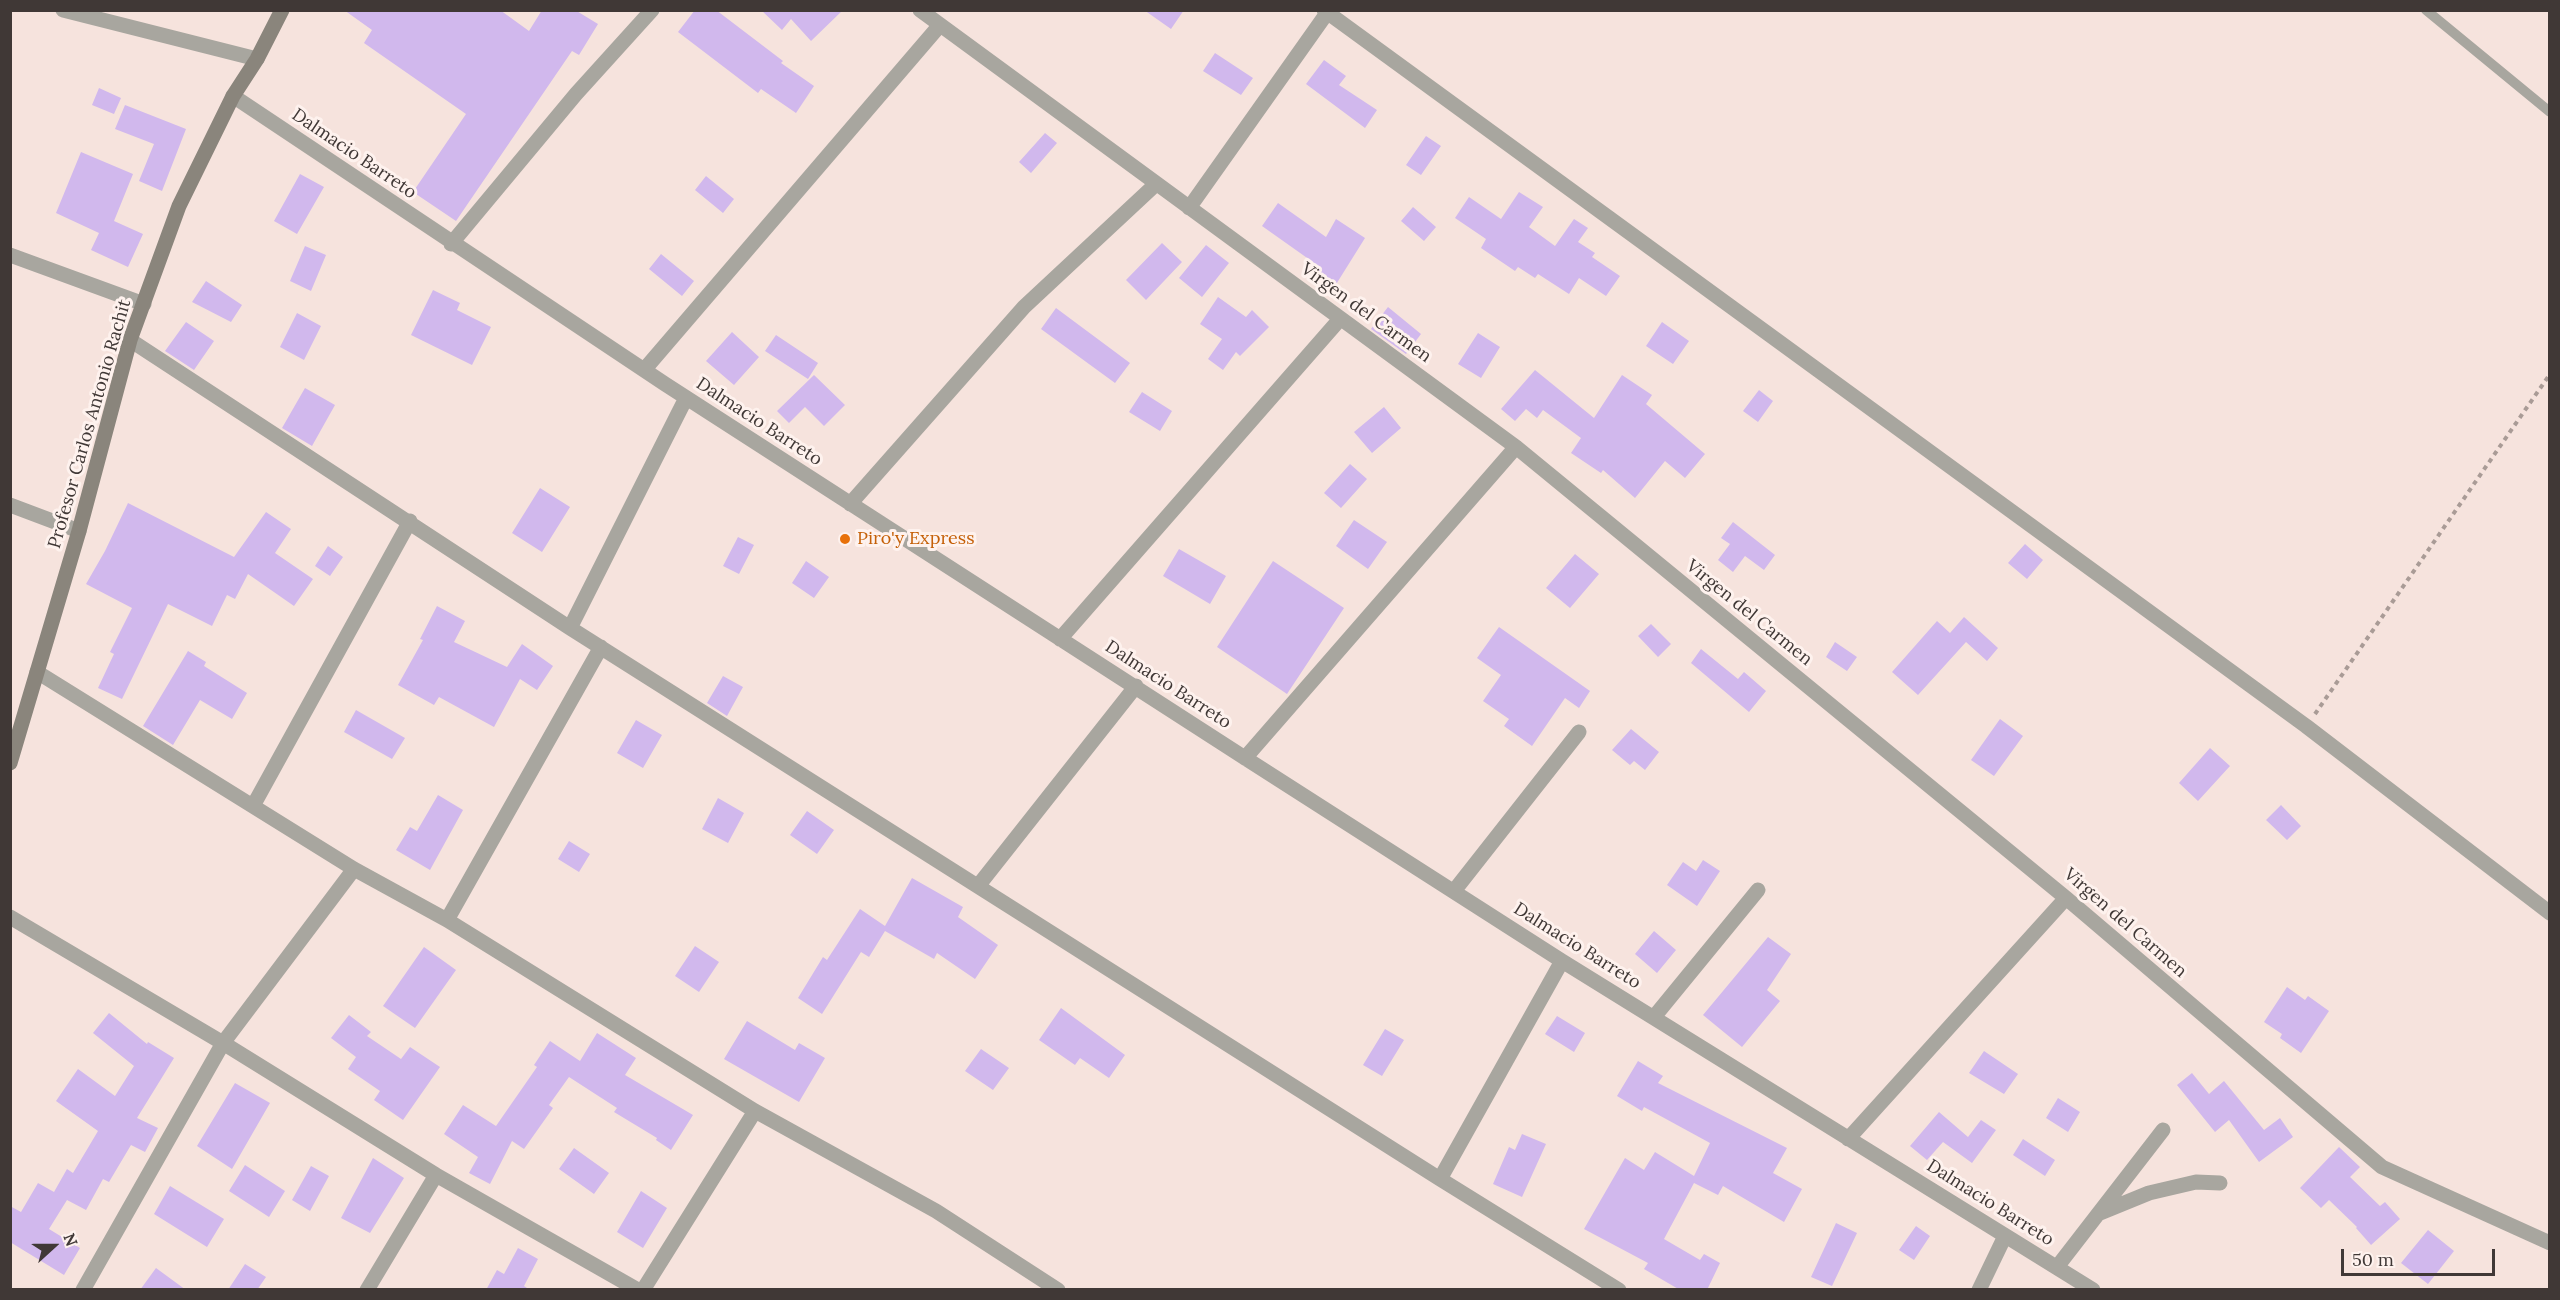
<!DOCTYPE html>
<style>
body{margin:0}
#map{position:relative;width:2560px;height:1300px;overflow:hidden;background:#f6e3dd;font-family:Lora,serif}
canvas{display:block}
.frame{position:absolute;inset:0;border:12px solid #403836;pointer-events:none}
.north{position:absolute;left:24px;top:1216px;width:60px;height:60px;-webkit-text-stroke:4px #fef2ee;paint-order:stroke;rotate:69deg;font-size:16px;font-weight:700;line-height:24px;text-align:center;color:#403836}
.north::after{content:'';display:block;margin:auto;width:21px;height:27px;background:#403836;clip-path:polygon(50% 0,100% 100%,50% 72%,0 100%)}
.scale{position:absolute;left:2341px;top:1249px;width:154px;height:27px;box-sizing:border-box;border:3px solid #403836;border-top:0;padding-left:8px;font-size:18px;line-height:21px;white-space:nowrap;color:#403836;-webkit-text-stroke:4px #fef2ee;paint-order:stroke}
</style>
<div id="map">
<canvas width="2560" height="1300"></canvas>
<div class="frame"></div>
<div class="north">N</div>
<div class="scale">50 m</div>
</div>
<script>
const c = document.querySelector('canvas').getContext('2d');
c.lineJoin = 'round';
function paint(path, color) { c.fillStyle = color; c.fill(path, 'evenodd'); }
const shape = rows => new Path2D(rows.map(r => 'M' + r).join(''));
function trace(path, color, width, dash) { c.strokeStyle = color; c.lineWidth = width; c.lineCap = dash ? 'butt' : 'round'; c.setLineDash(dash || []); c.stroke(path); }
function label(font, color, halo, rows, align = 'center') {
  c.font = font + ' Lora,serif'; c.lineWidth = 6; c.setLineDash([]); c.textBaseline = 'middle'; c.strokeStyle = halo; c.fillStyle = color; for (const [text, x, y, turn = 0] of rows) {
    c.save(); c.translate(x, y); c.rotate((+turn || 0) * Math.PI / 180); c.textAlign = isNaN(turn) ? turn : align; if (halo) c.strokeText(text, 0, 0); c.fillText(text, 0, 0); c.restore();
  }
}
paint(shape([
 [344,10,500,10,529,31,542,10,575,10,598,24,579,55,572,51,456,221,413,192,466,114,364,43,372,30],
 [695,10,716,10,783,61,781,63,814,86,796,113,761,89,758,93,678,32],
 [761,10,843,10,811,41,791,19,782,30],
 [1144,10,1184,10,1171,29],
 [1215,53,1253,78,1241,95,1203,71],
 [1324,60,1346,76,1339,85,1377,110,1365,128,1306,84],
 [99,88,121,98,114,114,92,105],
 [125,105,186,129,162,191,139,181,154,144,115,129],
 [1045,133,1057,143,1031,173,1019,162],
 [1426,136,1441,146,1421,175,1406,165],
 [81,152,133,174,114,221,143,234,128,267,91,250,99,233,56,213],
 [300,174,324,187,297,234,274,221],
 [706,176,734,199,723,213,695,190],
 [1519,192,1543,207,1529,227,1555,246,1574,219,1588,228,1578,242,1595,253,1592,257,1620,276,1606,296,1579,278,1569,294,1538,274,1535,278,1518,267,1515,271,1481,248,1486,239,1455,218,1469,197,1501,219],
 [1278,203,1326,237,1336,219,1365,238,1335,286,1306,267,1310,260,1262,226],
 [1413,207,1436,227,1424,241,1401,221],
 [1162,243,1182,262,1146,300,1126,280],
 [1206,245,1229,263,1202,297,1179,278],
 [305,246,326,255,311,291,290,281],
 [661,254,694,281,682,296,649,269],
 [206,281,242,305,231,322,192,302],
 [433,290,460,303,457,310,491,327,472,365,411,335],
 [1218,297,1246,317,1252,310,1269,327,1240,356,1236,352,1223,370,1208,359,1222,339,1200,324],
 [1388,307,1421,334,1406,354,1371,329],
 [1056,308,1130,363,1115,383,1041,329],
 [297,313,321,326,304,360,280,347],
 [186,322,214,341,194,370,165,351],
 [1662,322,1689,341,1673,364,1646,346],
 [732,332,759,357,734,385,706,361],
 [1478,333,1500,347,1481,378,1458,364],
 [776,335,818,363,808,379,765,351],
 [1535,370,1594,418,1622,375,1652,395,1646,404,1705,454,1685,478,1665,461,1635,498,1603,470,1601,473,1571,453,1581,438,1543,410,1537,418,1526,409,1515,421,1501,409],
 [814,375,845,405,824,426,805,407,789,423,777,411],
 [305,388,335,405,312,446,282,428],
 [1759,390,1773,401,1758,422,1743,411],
 [1142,392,1172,411,1160,431,1129,412],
 [1384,407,1401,428,1372,453,1354,432],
 [1350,464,1367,479,1341,508,1324,493],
 [540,488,570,507,542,552,512,533],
 [128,503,234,557,266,512,291,529,275,553,313,579,294,606,248,574,235,599,227,595,212,626,168,604,122,699,98,688,114,654,110,652,132,608,86,584,105,551],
 [1354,520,1387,542,1368,569,1336,546],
 [1733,522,1775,555,1764,570,1745,556,1733,572,1718,560,1730,544,1721,538],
 [738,537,754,545,739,574,723,566],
 [2025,544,2043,560,2027,579,2008,563],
 [328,546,343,557,330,576,315,566],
 [1179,549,1226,576,1210,604,1163,576],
 [1575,554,1599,574,1570,608,1546,588],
 [806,561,829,577,814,598,792,583],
 [1273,561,1344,608,1287,694,1217,647],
 [437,606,465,621,454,642,507,667,522,644,553,666,537,690,520,679,494,727,439,697,434,705,398,685,423,640,420,639],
 [1964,617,1998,648,1987,661,1966,642,1918,695,1892,672,1937,621,1950,633],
 [1651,624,1671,644,1658,657,1638,636],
 [1499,627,1590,691,1579,708,1565,698,1532,746,1504,726,1509,719,1483,701,1501,675,1477,658],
 [1835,642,1857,657,1847,671,1826,657],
 [1701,649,1738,679,1744,672,1766,691,1749,712,1691,663],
 [188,651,206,662,204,666,247,693,232,719,200,700,173,745,143,726],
 [723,676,743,687,727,716,707,703],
 [356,710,405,738,392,759,344,732],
 [2000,719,2023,736,1994,776,1971,760],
 [636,720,662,735,643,768,617,753],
 [1631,729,1659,752,1645,770,1634,761,1630,765,1612,750],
 [2210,748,2230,766,2198,801,2179,783],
 [438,795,463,810,430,870,396,850,410,827,417,831],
 [718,798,744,813,728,843,702,829],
 [2281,805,2301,826,2287,840,2266,820],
 [807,811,834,830,817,854,790,835],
 [569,841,590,854,579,872,558,859],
 [1703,860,1720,871,1697,906,1667,885,1683,862,1696,871],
 [912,878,963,907,958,917,998,945,975,979,937,953,934,959,885,931,869,957,861,952,822,1014,798,998,823,957,827,960,860,909,885,926],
 [1654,931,1676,950,1657,973,1635,954],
 [1768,937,1791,954,1767,990,1780,1001,1742,1047,1703,1015],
 [695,946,719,962,699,992,675,976],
 [424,947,456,970,415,1028,383,1006],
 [2287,987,2305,1000,2308,996,2329,1011,2301,1053,2280,1038,2282,1034,2264,1022],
 [1061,1008,1125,1055,1109,1078,1080,1058,1075,1065,1039,1040],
 [109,1013,147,1044,148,1042,174,1058,137,1118,158,1128,145,1152,131,1145,109,1182,103,1179,86,1210,67,1200,49,1229,80,1248,64,1275,10,1242,10,1206,21,1212,38,1183,54,1192,67,1169,73,1173,98,1131,56,1101,78,1069,115,1096,134,1066,93,1033],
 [349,1015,371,1032,367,1036,401,1059,410,1047,440,1067,403,1120,374,1100,380,1091,348,1069,356,1057,331,1038],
 [1557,1016,1585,1033,1574,1052,1545,1034],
 [747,1021,795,1050,799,1043,825,1058,799,1102,724,1059],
 [1385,1029,1404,1040,1382,1076,1363,1065],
 [597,1033,636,1058,625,1075,693,1115,671,1150,656,1140,657,1138,614,1112,617,1108,569,1077,549,1105,553,1108,524,1149,512,1141,490,1184,469,1173,478,1157,444,1134,463,1105,496,1126,537,1067,534,1065,550,1041,580,1061],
 [981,1049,1009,1068,993,1090,965,1071],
 [1984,1051,2018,1074,2004,1094,1969,1073],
 [1638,1061,1663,1076,1658,1083,1787,1148,1773,1173,1802,1189,1784,1222,1723,1186,1718,1195,1694,1183,1664,1239,1700,1260,1704,1254,1720,1263,1707,1290,1680,1290,1644,1269,1648,1263,1584,1229,1625,1158,1644,1170,1655,1152,1694,1176,1710,1143,1644,1107,1642,1111,1617,1096],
 [2192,1073,2209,1094,2224,1081,2264,1130,2280,1118,2293,1137,2259,1162,2229,1120,2215,1132,2177,1085],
 [235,1083,270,1103,232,1169,197,1146],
 [2058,1098,2080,1112,2068,1132,2046,1118],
 [1939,1112,1968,1137,1981,1120,1996,1130,1972,1163,1943,1142,1927,1160,1910,1146],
 [1522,1134,1546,1144,1522,1197,1493,1184,1509,1147,1515,1150],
 [2023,1139,2055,1160,2045,1176,2013,1155],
 [2339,1147,2360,1167,2350,1177,2380,1206,2385,1202,2400,1219,2371,1245,2356,1228,2357,1227,2329,1200,2321,1208,2300,1188],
 [574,1148,609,1173,594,1194,559,1169],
 [373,1158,404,1178,370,1233,341,1218],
 [245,1165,285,1191,269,1217,229,1191],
 [311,1166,329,1176,310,1211,292,1200],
 [170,1186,224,1219,207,1247,154,1214],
 [641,1191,667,1208,643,1248,617,1232],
 [1836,1223,1857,1233,1832,1286,1811,1277],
 [1916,1226,1930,1236,1914,1260,1899,1250],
 [2428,1230,2454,1251,2428,1284,2401,1263],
 [518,1248,538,1259,524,1286,530,1290,486,1290,497,1270,504,1274],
 [245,1264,266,1277,257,1290,228,1290],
 [156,1268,186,1290,140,1290]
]), '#d1b8ed');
trace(shape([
 [2315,714,2550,374]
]), '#a99b96', 4, [4.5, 4.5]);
trace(shape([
 [2426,10,2550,112]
]), '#a8a69f', 10);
trace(shape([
 [63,10,257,59],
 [920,10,1516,447,2066,898,2382,1167,2550,1243],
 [1324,10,2306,726,2550,913],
 [233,96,665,384,1245,758,1562,961,2093,1290],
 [1189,208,1327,13],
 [451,244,576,94,652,10],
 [10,255,144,304],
 [130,340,570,628,1440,1179,1619,1290],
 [644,370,940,25],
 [850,504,1024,307,1156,184],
 [10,505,79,531],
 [570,628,686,398],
 [1060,639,1340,319],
 [37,672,354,869,447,920,755,1111,936,1211,1058,1290],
 [1245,758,1516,447],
 [253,806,410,521],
 [978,886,1136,686],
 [1454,891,1579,732],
 [10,917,223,1043,436,1175,638,1290],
 [447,920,601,647],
 [1654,1017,1758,890],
 [1848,1139,2066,898],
 [1440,1179,1562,961],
 [2100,1213,2149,1193,2196,1182,2220,1183],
 [2057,1267,2163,1130],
 [83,1290,223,1043,354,869],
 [367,1290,436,1175],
 [643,1290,755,1111],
 [1979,1290,2005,1236]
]), '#a8a69f', 15);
trace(shape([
 [10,763,79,531,130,340,179,206,233,96,257,59,282,10]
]), '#8a857c', 15);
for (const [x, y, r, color] of [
 [845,539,6,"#e8710a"]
]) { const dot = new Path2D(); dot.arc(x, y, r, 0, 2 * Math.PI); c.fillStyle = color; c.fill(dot); trace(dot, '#fef2ee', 2); }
label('18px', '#403836', '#fef2ee', [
 ["Dalmacio Barreto",354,154,34],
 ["Virgen del Carmen",1366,313,36],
 ["Dalmacio Barreto",759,422,33],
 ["Profesor Carlos Antonio Rachit",90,424,-74],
 ["Virgen del Carmen",1749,613,39],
 ["Dalmacio Barreto",1168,685,33],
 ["Virgen del Carmen",2125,923,41],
 ["Dalmacio Barreto",1577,946,32],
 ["Dalmacio Barreto",1990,1203,32]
]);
label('18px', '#c56008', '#fef2ee', [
 ["Piro'y Express",857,539]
], 'left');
</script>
